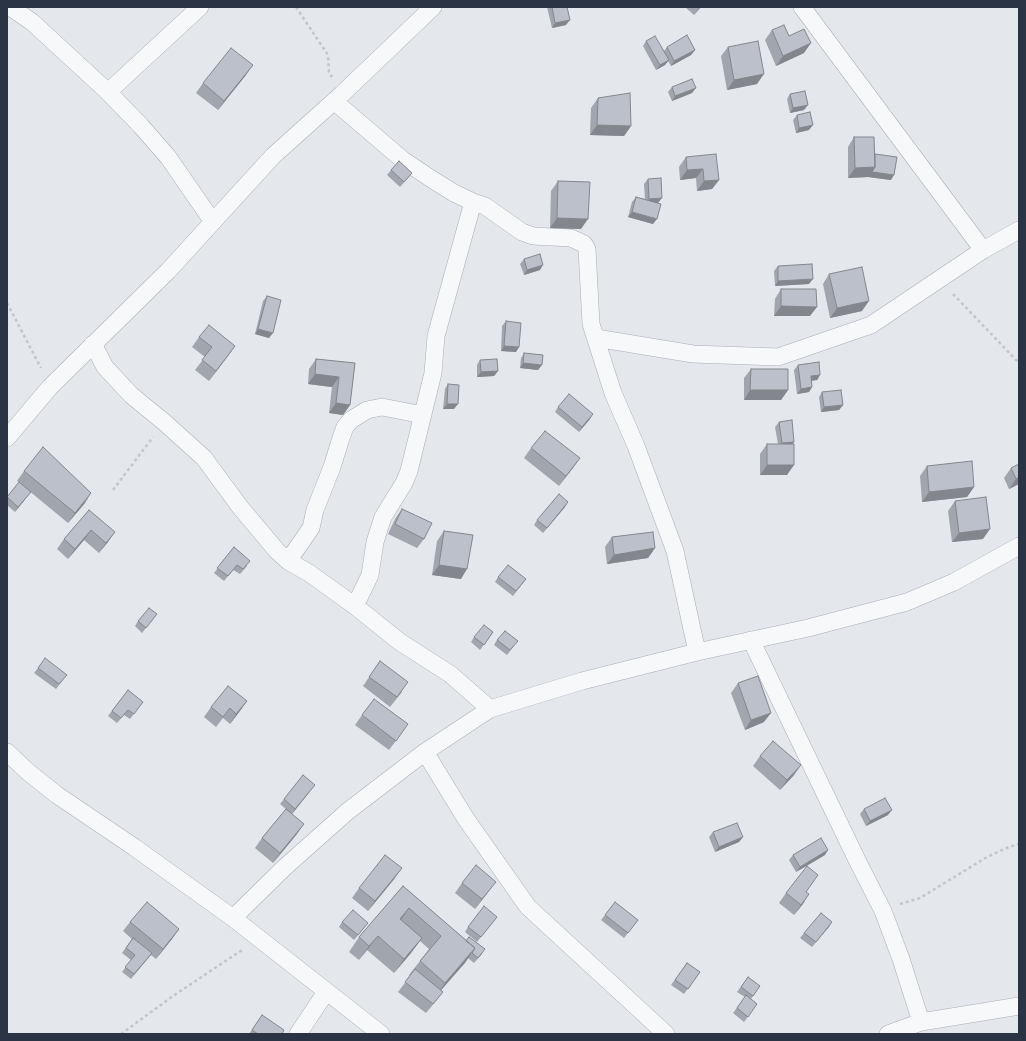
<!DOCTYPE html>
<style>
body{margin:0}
#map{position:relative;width:1026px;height:1041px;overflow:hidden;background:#e4e7ec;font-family:"DejaVu Sans",sans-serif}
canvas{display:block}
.frame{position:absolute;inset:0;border:8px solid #2b3445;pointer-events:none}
</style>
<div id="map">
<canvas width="1026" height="1041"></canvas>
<div class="frame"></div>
</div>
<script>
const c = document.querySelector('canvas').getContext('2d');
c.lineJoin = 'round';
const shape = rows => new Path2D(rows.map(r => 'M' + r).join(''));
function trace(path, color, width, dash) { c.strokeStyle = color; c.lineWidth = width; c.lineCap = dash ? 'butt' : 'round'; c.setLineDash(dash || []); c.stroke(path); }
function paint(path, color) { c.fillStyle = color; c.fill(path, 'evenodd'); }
const street = shape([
 [10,7,32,22,108,92,141,126,168,157,213,222],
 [802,7,983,250],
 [108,92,200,7],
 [334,101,403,160,433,180,454,193,473,202,485,206,522,232,533,236,571,238,584,244,587,249,591,324,613,393,636,446,675,551,697,652],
 [596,338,693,354,778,357,871,325,983,250,1019,230],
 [93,344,105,367,131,395,164,422,204,458,240,507,277,551,288,561,309,573,355,606,400,642,450,674,490,709],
 [7,438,50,387,168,271,273,156,342,94,433,7],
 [288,561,311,528,315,510,332,467,341,438,345,427,351,420,367,410,382,407,423,415],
 [355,606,370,575,375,542,383,517,404,483,409,471,433,373,436,336,473,202],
 [751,640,857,860,883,911,901,959,921,1022],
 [7,752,27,771,57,795,134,847,233,918,381,1034],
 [425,752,466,819,528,907,666,1034],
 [233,918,285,867,348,811,425,752,490,709,582,681,697,652,808,628,907,602,954,582,1019,546],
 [298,1034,326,992],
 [888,1034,921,1022,1019,1006]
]);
trace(street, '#a9aeb7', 18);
trace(shape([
 [296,7,328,55,329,72,332,77],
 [953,294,1019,363],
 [7,303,41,368],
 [113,490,153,437],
 [900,904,920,898,987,857,1009,847,1019,844],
 [121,1034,173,996,242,950]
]), '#c2c5cb', 2.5, [3, 3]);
trace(street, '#f7f8fa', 17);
paint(shape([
 [547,7,567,7,566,25,552,28],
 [685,7,701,7,694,15],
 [772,30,789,36,804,53,776,66,765,40],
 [646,41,664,51,667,47,695,50,691,55,671,66,668,61,665,65,656,70,643,46],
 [728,47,757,84,727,90,721,56],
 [246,75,218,110,196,93,203,83],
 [672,87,692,93,672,101,668,92],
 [790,94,804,110,790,113,787,99],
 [598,98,631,126,624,136,590,135,591,108],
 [797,115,809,130,796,133,793,120],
 [854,137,875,154,891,180,868,177,848,178,848,147],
 [686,157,719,180,712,189,697,191,696,178,680,180,679,167],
 [391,170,412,173,408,178,400,187,387,175],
 [648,179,658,203,653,224,628,217,632,202,636,197,645,199,644,184],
 [558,181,581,229,550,228,551,191],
 [524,259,540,270,524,275,520,264],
 [778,266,809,284,775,286,774,271],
 [829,274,862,311,830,318,823,284],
 [781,289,810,316,774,316,775,299],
 [267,296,269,338,255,334,263,301],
 [506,321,519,347,516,352,501,351,502,326],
 [199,337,235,346,209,381,195,370,205,357,192,347],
 [524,353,538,370,520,368,521,358],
 [316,359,355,363,350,405,343,415,329,413,332,387,308,384,309,369],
 [480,360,498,371,494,376,477,377,477,365],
 [798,365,820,375,817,380,811,381,812,387,809,392,797,394,794,370],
 [751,369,788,390,781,400,744,400,744,378],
 [448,384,454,409,443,409,445,389],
 [822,392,843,405,839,410,821,412,819,397],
 [558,407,590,419,579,432,555,412],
 [779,422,793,444,787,475,760,475,760,454,767,444,778,444,775,427],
 [531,448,580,458,559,486,524,458],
 [1019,464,1019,484,1009,489,1004,478,1011,468],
 [927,466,974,487,967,497,922,502,920,476],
 [24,471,85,503,68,523,22,485,27,497,15,512,7,505,7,497,19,482,17,481],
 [955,501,983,539,952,542,948,511],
 [565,507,543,533,534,525,537,520],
 [402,509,424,539,417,548,388,534,395,519],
 [89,510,108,542,99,553,84,540,68,559,57,549,64,539],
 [444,531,461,579,432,575,437,541],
 [612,537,655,548,648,558,607,564,605,547],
 [234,547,247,566,240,574,233,570,224,581,214,573],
 [498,577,526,579,513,596,495,582],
 [153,619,142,633,135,626,138,621],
 [493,632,480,650,471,642,474,637],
 [497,640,514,646,507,655,494,645],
 [380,661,402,692,390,707,363,686],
 [38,668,63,680,56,689,34,673],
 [738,683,764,722,745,730,731,693],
 [128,690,143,702,130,719,124,715,117,723,108,716],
 [247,701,230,724,223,718,216,727,204,717,211,707],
 [362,715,401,734,389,750,355,725],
 [760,756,794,775,780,790,753,766],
 [311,790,292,814,297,834,273,863,255,848,262,838,286,809,280,804,284,799],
 [864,809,888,815,866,826,860,814],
 [713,832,743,837,739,842,715,852,709,837],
 [793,855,825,855,796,872,789,860],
 [395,878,368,911,352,898,359,888],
 [462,883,489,891,475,909,455,893],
 [403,886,482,954,474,963,468,958,441,990,443,992,436,1001,426,1013,398,992,410,976,409,975,420,961,429,949,420,941,411,953,394,973,367,950,359,960,349,952,359,937],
 [806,892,803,904,794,915,779,903,786,893],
 [605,915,638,920,624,938,601,920],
 [497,917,477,942,465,932,468,927],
 [130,922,179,929,172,939,156,959,151,955,131,979,122,972,131,960,122,953,132,939,123,931],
 [342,922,365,927,354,940,339,927],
 [832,922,812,947,800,938,804,933],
 [687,963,700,972,684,994,671,985],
 [748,977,760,986,751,999,757,1004,744,1022,733,1013,745,997,737,992],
 [262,1015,282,1034,249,1034]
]), '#a1a5ae');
paint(shape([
 [700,7,701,7,694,15],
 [570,20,566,25,552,28,555,23],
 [811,43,804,53,776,66,783,56],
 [695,50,691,55,671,66,674,61],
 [669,60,665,65,656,70,660,65],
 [253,65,246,75,218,110,224,101],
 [764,74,757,84,727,90,734,80],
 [696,88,692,93,672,101,675,96],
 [808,105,804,110,790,113,793,108],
 [597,125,631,126,624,136,590,135],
 [813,125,809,130,796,133,799,128],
 [875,167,894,175,891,180,868,177,848,178,855,168],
 [703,169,696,178,680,180,687,170],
 [719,180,712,189,697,191,704,181],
 [662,198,658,203,645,204,649,199],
 [632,212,657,219,653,224,628,217],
 [557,218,588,219,581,229,550,228],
 [543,265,540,270,524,275,527,270],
 [813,279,809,284,775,286,778,281],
 [869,301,862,311,830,318,837,308],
 [781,306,817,307,810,316,774,316],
 [258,329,273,333,269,338,255,334],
 [235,346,228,356,209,381,216,371],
 [504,346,519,347,516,352,501,351],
 [523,363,542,365,538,370,520,368],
 [498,371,494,376,477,377,481,372],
 [315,374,339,377,332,387,308,384],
 [820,375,817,380,807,381,811,376],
 [812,387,809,392,797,394,801,389],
 [750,390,788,390,781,400,744,400],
 [336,403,350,405,343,415,329,413],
 [447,404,458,404,454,409,443,409],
 [843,405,839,410,821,412,824,407],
 [593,414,590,419,579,432,582,427],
 [794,442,791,447,782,443],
 [580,458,573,468,559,486,566,476],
 [767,465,794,465,787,475,760,475],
 [1019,477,1019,484,1009,489,1016,479],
 [974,487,967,497,922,502,929,492],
 [31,492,15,512,18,507],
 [91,493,85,503,68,523,75,513],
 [568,502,565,507,543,533,547,528],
 [990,529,983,539,952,542,959,533],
 [91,530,84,540,68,559,75,549],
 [115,532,108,542,99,553,106,543],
 [655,548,648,558,607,564,614,555],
 [439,565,467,569,461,579,432,575],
 [247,701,240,711,230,724,236,714],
 [771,713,764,722,745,730,751,720],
 [801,765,794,775,780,790,787,780],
 [315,785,311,790,292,814,295,809],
 [892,810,888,815,866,826,870,821],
 [304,824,297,834,273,863,280,853],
 [743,837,739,842,715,852,719,847],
 [828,850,825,855,796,872,800,867],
 [402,868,395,878,368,911,375,901],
 [496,882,475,909,482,899],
 [809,894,803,904,794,915,801,905],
 [409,908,399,923,400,919],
 [832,922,829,927,812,947],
 [179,929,172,939,156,959,163,949],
 [378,936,367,950,359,960,369,946],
 [422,938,411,953,394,973,404,959],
 [475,948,465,963,435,997,445,983]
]), '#83868d');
const building = shape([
 [552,7,567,7,570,20,555,23,552,7],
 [784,25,789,36,804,29,811,43,783,56,772,30,784,25],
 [687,35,695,50,674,61,667,47,687,35],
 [655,36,669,60,660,65,646,41,655,36],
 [758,41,764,74,734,80,728,47,758,41],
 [231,48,253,65,224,101,203,83,231,48],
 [692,79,696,88,675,96,672,87,692,79],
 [805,91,808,105,793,108,790,94,805,91],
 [630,93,631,126,597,125,598,98,630,93],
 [810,112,813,125,799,128,797,115,810,112],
 [854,137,874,137,875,167,855,168,854,137],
 [716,154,719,180,704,181,703,169,687,170,686,157,716,154],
 [875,154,897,157,894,175,872,172,875,167,875,154],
 [399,161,412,173,404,182,391,170,399,161],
 [661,178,662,198,649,199,648,179,661,178],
 [558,181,590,182,588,219,557,218,558,181],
 [636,197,661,204,657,219,632,212,636,197],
 [540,254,543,265,527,270,524,259,540,254],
 [812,264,813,279,778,281,778,266,812,264],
 [862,267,869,301,837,308,829,274,862,267],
 [781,289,816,289,817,307,781,306,781,289],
 [267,296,281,300,273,333,258,329,267,296],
 [506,321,521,323,519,347,504,346,506,321],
 [209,325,235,346,216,371,202,360,212,347,199,337,209,325],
 [524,353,543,355,542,365,523,363,524,353],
 [316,359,355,363,350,405,336,403,339,377,315,374,316,359],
 [497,359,498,371,481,372,480,360,497,359],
 [819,362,820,375,811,376,812,387,801,389,798,365,819,362],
 [751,369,788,369,788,390,750,390,751,369],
 [448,384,459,385,458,404,447,404,448,384],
 [841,390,843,405,824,407,822,392,841,390],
 [569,394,593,414,582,427,558,407,569,394],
 [792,420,794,442,782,443,779,422,792,420],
 [545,431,580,458,566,476,531,448,545,431],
 [767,444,794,444,794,465,767,465,767,444],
 [43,447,91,493,75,513,24,471,43,447],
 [972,461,974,487,929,492,927,466,972,461],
 [1019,464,1019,477,1016,479,1011,468,1019,464],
 [19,482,31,492,18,507,7,497,19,482],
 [559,494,568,502,547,528,537,520,559,494],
 [986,497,990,529,959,533,955,501,986,497],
 [402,509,432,523,424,539,395,524,402,509],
 [89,510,115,532,106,543,91,530,75,549,64,539,89,510],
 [444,531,473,535,467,569,439,565,444,531],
 [653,532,655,548,614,555,612,537,653,532],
 [234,547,250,561,243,569,237,565,228,576,217,568,234,547],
 [508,565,526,579,516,591,498,577,508,565],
 [149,608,157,614,146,628,138,621,149,608],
 [484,625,493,632,484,645,474,637,484,625],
 [505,631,518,641,510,650,497,640,505,631],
 [45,658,67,675,59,684,38,668,45,658],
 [380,661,408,682,397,697,369,677,380,661],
 [758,676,771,713,751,720,738,683,758,676],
 [228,686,247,701,236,714,230,708,223,717,211,707,228,686],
 [128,690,143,702,134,714,128,710,121,718,112,711,128,690],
 [374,699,408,724,396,741,362,715,374,699],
 [773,741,801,765,787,780,760,756,773,741],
 [303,775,315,785,295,809,284,799,303,775],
 [885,798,892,810,870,821,864,809,885,798],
 [286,809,304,824,280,853,262,838,286,809],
 [737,823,743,837,719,847,713,832,737,823],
 [821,838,828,850,800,867,793,855,821,838],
 [385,855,402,868,375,901,359,888,385,855],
 [476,865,496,882,482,899,462,883,476,865],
 [807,866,818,875,806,892,809,894,801,905,786,893,807,866],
 [403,886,475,948,445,983,420,961,441,936,409,908,400,919,422,938,404,959,378,936,369,946,359,937,403,886],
 [147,902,179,929,163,949,130,922,147,902],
 [615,902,638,920,628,933,605,915,615,902],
 [484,906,497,917,481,937,468,927,484,906],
 [353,910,368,923,358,935,342,922,353,910],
 [821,913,832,922,816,942,804,933,821,913],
 [469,937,485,949,478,958,472,953,475,948,466,941,469,937],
 [133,938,152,953,134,974,125,967,135,955,126,948,133,938],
 [687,963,700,972,688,989,675,980,687,963],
 [415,969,443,992,433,1004,405,982,415,969],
 [748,977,760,986,753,996,741,987,748,977],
 [746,995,757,1004,748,1017,737,1008,746,995],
 [262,1015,284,1030,282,1034,258,1034,252,1030,262,1015]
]);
paint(building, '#bbc0ca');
trace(building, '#83868d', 1);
</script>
